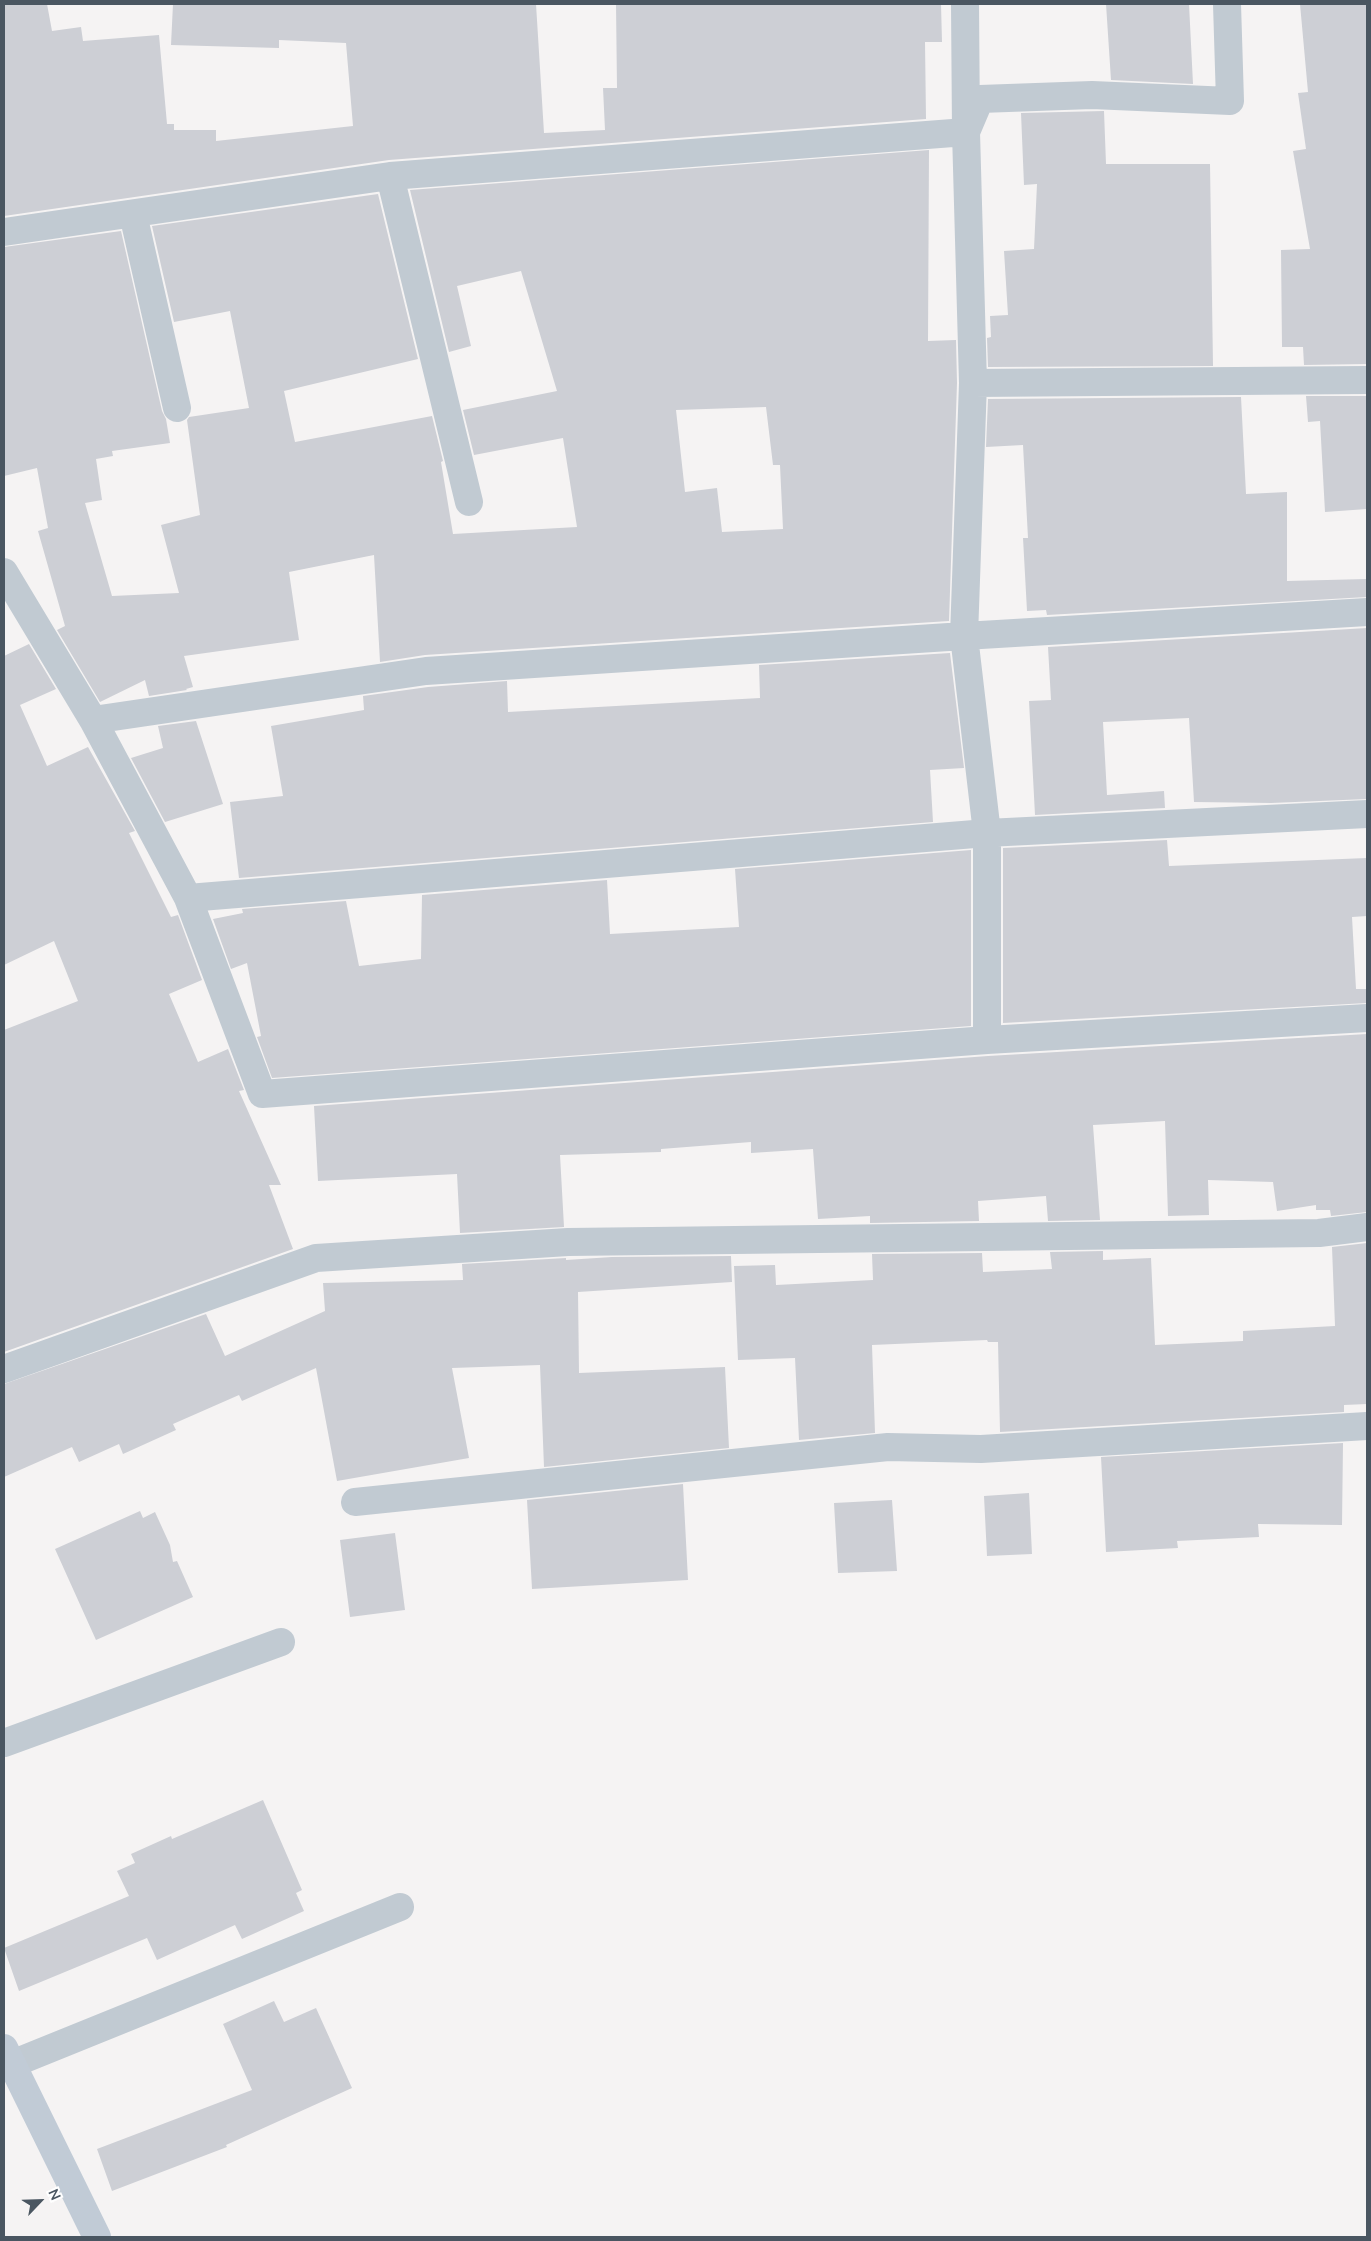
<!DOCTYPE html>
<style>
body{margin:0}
#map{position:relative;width:1371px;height:2241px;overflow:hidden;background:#f5f3f3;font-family:"Nunito Sans",sans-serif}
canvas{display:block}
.frame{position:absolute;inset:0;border:5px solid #4a5661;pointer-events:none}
.north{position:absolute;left:15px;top:2176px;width:50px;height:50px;-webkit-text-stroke:4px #fff;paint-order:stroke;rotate:66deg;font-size:14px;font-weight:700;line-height:20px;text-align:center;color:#4a5661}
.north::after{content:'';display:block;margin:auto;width:18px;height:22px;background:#4a5661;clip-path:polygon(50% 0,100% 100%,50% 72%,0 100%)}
</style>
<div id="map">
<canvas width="1371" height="2241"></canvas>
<div class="frame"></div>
<div class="north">N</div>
</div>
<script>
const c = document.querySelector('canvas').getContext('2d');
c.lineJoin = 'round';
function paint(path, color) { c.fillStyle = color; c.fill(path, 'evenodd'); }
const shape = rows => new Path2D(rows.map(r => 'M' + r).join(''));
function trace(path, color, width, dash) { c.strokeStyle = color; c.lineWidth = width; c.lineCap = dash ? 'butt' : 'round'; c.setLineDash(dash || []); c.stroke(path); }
paint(shape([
 [4,4,47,4,52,31,81,27,83,41,159,35,167,124,174,124,174,130,216,130,216,141,353,126,346,43,279,40,279,48,171,45,173,4,536,4,544,133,605,130,603,88,617,88,616,4,941,4,942,42,925,42,926,119,389,160,4,216],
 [1106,4,1189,4,1193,84,1111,80],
 [1300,4,1367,4,1367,364,1304,365,1303,347,1282,347,1281,250,1310,249,1293,151,1306,149,1298,93,1308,92],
 [1104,111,1106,164,1210,164,1213,366,988,367,987,338,991,337,990,316,1008,315,1004,251,1034,249,1037,184,1024,185,1021,113],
 [929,150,928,341,956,340,957,383,949,621,425,655,380,662,374,555,289,572,299,640,184,656,193,687,186,689,187,690,149,696,145,680,100,702,57,630,65,626,38,531,48,528,37,468,4,476,4,247,121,231,162,411,166,419,170,443,112,451,113,456,96,459,102,500,85,503,112,596,179,593,161,525,200,515,187,420,189,417,249,408,230,311,174,322,152,226,378,194,418,359,284,391,295,442,432,416,443,461,441,462,453,534,577,527,563,438,474,455,463,410,557,391,521,271,457,286,471,346,449,352,410,190],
 [766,407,773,465,780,465,783,529,722,532,717,488,685,492,676,410],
 [1306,396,1367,396,1367,509,1325,512,1320,421,1308,422],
 [1241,397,1246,494,1287,492,1287,581,1367,579,1367,597,1047,615,1046,610,1027,611,1023,538,1028,538,1023,445,986,447,988,399],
 [1367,628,1367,799,1271,803,1194,802,1189,718,1103,722,1107,795,1164,791,1165,808,1035,815,1029,701,1051,700,1048,647],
 [29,644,56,689,20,705,47,766,88,747,135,831,129,833,171,917,178,915,202,980,169,994,198,1062,228,1049,244,1090,239,1091,281,1185,269,1185,293,1249,4,1352,4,1030,78,1001,54,941,4,965,4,656],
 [950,653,964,768,930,770,933,822,239,878,230,802,283,796,271,726,364,710,363,696,428,687,507,681,508,712,760,698,759,665],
 [196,721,223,804,165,822,131,758,163,748,158,726],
 [1167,840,1169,866,1367,858,1367,916,1352,917,1356,989,1367,989,1367,1003,1003,1023,1003,848],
 [971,850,971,1026,272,1078,257,1037,261,1036,247,963,231,969,213,919,243,913,242,909,346,901,359,966,421,959,422,895,607,880,610,934,739,927,735,869],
 [1367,1034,1367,1212,1331,1216,1330,1210,1316,1210,1316,1205,1277,1211,1273,1182,1208,1180,1209,1215,1168,1216,1165,1121,1093,1125,1100,1220,1048,1221,1046,1196,978,1201,979,1221,870,1223,870,1216,818,1219,813,1149,751,1153,751,1142,661,1149,661,1152,560,1155,564,1227,460,1233,457,1174,318,1181,314,1106,988,1056],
 [1367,1243,1367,1404,1344,1405,1344,1412,1000,1432,998,1342,988,1342,987,1340,872,1345,875,1433,799,1440,795,1358,738,1360,734,1266,775,1265,776,1285,873,1280,872,1254,982,1253,983,1272,1052,1269,1050,1252,1103,1251,1103,1260,1151,1258,1155,1345,1243,1341,1243,1331,1335,1326,1332,1247],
 [731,1256,732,1282,578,1292,579,1373,725,1367,729,1448,544,1467,540,1365,452,1368,469,1458,337,1481,316,1368,242,1401,239,1395,173,1424,176,1430,123,1454,119,1444,79,1462,72,1447,4,1477,4,1384,206,1314,225,1356,325,1311,323,1283,463,1280,462,1264,566,1258,566,1260,612,1257],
 [1343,1443,1342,1525,1258,1524,1259,1537,1177,1541,1178,1548,1106,1552,1101,1457],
 [683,1484,688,1580,532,1589,527,1500],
 [1029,1493,1032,1554,987,1556,984,1496],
 [892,1500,897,1571,838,1573,834,1503],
 [140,1511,143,1518,155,1512,170,1545,173,1562,177,1561,193,1597,96,1640,55,1549],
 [395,1533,405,1610,350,1617,340,1540],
 [263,1800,302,1890,296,1893,304,1911,242,1939,235,1925,157,1960,147,1938,19,1991,4,1948,129,1896,117,1871,135,1863,131,1854,171,1836,172,1839],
 [274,2001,284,2022,316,2008,352,2088,226,2145,227,2147,112,2191,97,2149,252,2090,223,2024]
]), '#cdcfd5');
trace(shape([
 [390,176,469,502],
 [133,214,177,408],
 [4,232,390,176,966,132,965,4],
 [973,383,1367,380],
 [4,572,93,720,426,671,964,636,973,383,966,132,980,99,1092,95,1230,101,1227,4],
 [93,720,188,898,987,833,964,636,1367,612],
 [188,898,262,1094,987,1040,987,833,1367,814],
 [987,1040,1367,1018],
 [4,1369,316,1258,568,1242,1319,1233,1367,1227],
 [355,1502,888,1447,981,1449,1367,1426],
 [4,1743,281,1642],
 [12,2064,400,1907]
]), '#c1cad2', 28);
trace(shape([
 [4,2048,97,2237]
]), '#c1cbd6', 28);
</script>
